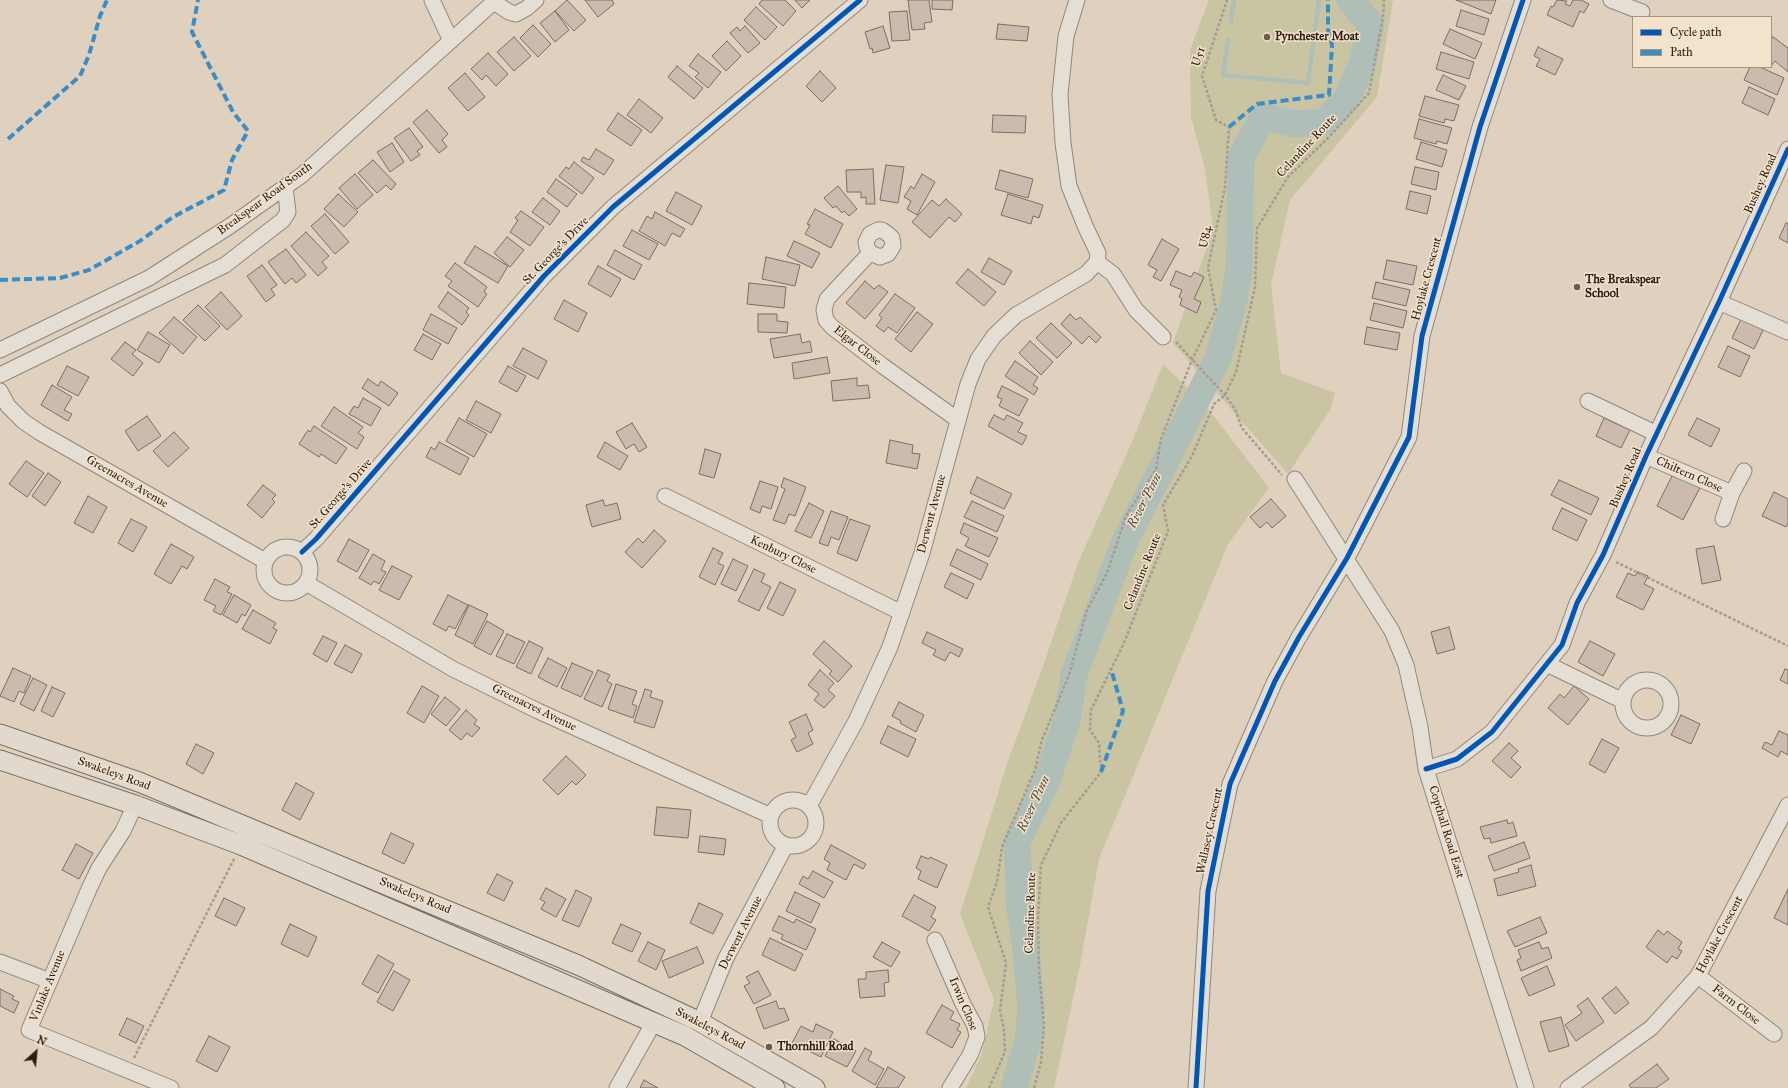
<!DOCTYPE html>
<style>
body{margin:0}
#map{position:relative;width:1788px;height:1088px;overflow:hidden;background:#dfd1be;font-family:"IM FELL Great Primer",serif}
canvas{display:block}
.legend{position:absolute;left:1632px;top:16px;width:140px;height:52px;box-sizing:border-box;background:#f3e2cc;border:1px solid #a39381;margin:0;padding:5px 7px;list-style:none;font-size:12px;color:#2c1c11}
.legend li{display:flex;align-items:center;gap:8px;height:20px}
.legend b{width:20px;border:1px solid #a39381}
.north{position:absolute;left:16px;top:1032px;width:40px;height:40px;-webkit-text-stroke:3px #f3e2cc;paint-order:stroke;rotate:27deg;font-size:11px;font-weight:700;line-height:16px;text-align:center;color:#2c1c11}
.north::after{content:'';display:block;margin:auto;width:14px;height:18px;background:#2c1c11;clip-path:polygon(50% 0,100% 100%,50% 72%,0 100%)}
</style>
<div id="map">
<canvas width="1788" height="1088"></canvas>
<ul class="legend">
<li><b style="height:5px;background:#0057b8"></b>Cycle path</li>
<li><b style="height:5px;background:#3b8dc7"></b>Path</li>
</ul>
<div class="north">N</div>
</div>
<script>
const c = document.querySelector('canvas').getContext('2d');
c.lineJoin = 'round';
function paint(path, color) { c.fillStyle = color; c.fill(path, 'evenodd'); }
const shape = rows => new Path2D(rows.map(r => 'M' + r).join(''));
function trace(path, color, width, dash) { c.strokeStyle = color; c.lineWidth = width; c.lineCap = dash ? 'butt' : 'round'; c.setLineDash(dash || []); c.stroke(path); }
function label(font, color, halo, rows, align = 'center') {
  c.font = font + ' "IM FELL Great Primer",serif'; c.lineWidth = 3; c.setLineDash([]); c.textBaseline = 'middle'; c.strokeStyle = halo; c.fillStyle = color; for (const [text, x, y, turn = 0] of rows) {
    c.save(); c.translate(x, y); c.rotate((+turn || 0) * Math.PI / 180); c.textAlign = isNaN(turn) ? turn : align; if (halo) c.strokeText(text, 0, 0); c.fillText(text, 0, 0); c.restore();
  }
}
paint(shape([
 [1209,0,1393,0,1377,97,1290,200,1271,285,1281,373,1335,393,1330,410,1288,474,1173,343,1213,229,1205,169,1191,117,1190,50],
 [1163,364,1203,402,1269,488,1228,544,1099,859,1080,965,1054,1088,966,1088,981,1056,994,1000,960,914,1008,761,1043,666,1078,563,1132,442]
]), '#c9c5a2');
trace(shape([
 [1231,22,1234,0],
 [1228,40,1223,75,1308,83,1319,0]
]), '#b0beb8', 4.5);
trace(shape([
 [1014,1088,1028,1040,1031,1010,1026,950,1020,909,1017,842,1046,783,1067,720,1074,675,1126,539,1218,358,1234,300,1239,269,1241,158,1263,116,1294,124,1324,122,1347,99,1362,64,1371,25,1350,0]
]), '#b0beb8', 27);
const building = shape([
 [567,0,586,20,574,31,555,11,567,0],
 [585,0,612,0,614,4,598,17,585,0],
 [762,0,785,0,796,11,783,26,759,4,762,0],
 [795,0,810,0,802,8,795,0],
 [908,0,929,0,932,22,924,23,925,29,912,30,908,0],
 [932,0,953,0,952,10,932,9,932,0],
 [1456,0,1496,0,1491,14,1456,0],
 [1557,0,1567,1,1565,4,1570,6,1573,0,1581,0,1589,4,1584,13,1580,11,1573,27,1547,15,1551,6,1553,7,1557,0],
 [756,7,777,27,765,40,744,20,756,7],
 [1461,10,1489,19,1484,35,1456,26,1461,10],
 [555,11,569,30,555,42,540,23,555,11],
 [907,11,910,40,892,41,889,12,907,11],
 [998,24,1029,27,1027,41,996,39,998,24],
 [533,25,551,44,538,57,520,38,533,25],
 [745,26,760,43,748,53,730,33,737,27,740,31,745,26],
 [883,26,890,48,873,53,872,48,870,49,865,32,883,26],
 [1450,29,1482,43,1475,59,1443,44,1450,29],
 [514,37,531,56,514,71,497,52,514,37],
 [1773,37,1788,48,1788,72,1775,61,1771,66,1771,40,1773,37],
 [727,41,741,56,726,71,712,56,727,41],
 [1538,47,1563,59,1555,75,1536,66,1540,59,1534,56,1538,47],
 [1441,52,1474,62,1469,79,1436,69,1441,52],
 [488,53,508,74,496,86,486,75,482,80,471,69,488,53],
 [698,54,721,72,708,88,695,77,699,73,689,66,698,54],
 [677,66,703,88,694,99,668,77,677,66],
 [1750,67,1760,67,1784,78,1777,95,1744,80,1750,67],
 [820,71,836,88,822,102,806,86,820,71],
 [465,73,485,97,468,111,448,88,465,73],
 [1443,75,1466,86,1459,100,1436,90,1443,75],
 [1749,87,1775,99,1768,115,1742,103,1749,87],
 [1425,96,1459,105,1454,121,1445,119,1444,123,1419,116,1425,96],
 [639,99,663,118,651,133,627,115,639,99],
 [427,110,448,134,442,140,447,147,439,153,413,122,427,110],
 [618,113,642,130,631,146,607,130,618,113],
 [993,115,1026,116,1025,133,992,132,993,115],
 [1419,119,1452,128,1447,144,1437,141,1436,144,1414,138,1419,119],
 [409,128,423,147,417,151,420,155,411,161,394,138,409,128],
 [1421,142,1447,150,1442,167,1416,159,1421,142],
 [392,143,404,162,390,172,377,152,392,143],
 [596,149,614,160,604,175,581,161,583,157,589,160,596,149],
 [373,160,396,184,391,190,386,185,377,193,358,173,373,160],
 [574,162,594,178,582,194,559,176,566,167,569,169,574,162],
 [886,165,904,167,898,203,880,200,886,165],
 [1415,167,1439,172,1436,190,1411,184,1415,167],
 [873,169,875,204,866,204,866,197,861,198,861,192,847,192,846,170,873,169],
 [1000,170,1033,179,1028,198,995,189,1000,170],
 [355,174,373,195,357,209,339,188,355,174],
 [922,174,935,182,917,215,907,209,911,201,904,197,911,186,914,189,922,174],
 [556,179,577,194,567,207,547,192,556,179],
 [838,186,857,209,849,216,844,211,842,213,836,206,833,208,824,198,838,186],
 [1410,191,1431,196,1427,214,1406,209,1410,191],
 [676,192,702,206,692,225,666,211,676,192],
 [338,194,358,212,344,227,324,209,338,194],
 [1008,194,1043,205,1039,218,1033,216,1031,224,1001,215,1008,194],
 [543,198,560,211,550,225,532,212,543,198],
 [946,199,962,214,955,222,949,217,930,238,912,222,932,200,939,206,946,199],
 [815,209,843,224,831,248,805,234,810,225,807,224,815,209],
 [521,211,544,227,530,246,510,232,518,220,515,218,521,211],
 [655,212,685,229,680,237,672,233,665,246,639,231,647,216,652,219,655,212],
 [325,214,349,242,335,254,311,226,325,214],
 [1786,223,1788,224,1788,243,1779,238,1786,223],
 [632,230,658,244,649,260,623,246,632,230],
 [306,232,329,256,322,262,327,268,318,276,291,246,306,232],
 [507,237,524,250,510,267,494,253,507,237],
 [1162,239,1179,249,1161,281,1153,277,1157,270,1148,265,1162,239],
 [794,241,820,253,812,268,787,256,794,241],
 [475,246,508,266,498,283,464,263,475,246],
 [286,249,306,275,296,283,292,278,285,284,268,262,286,249],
 [615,250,642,265,634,280,607,265,615,250],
 [766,257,800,265,795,286,762,279,766,257],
 [989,258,1012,271,1004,285,981,272,989,258],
 [1387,260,1417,266,1413,285,1383,279,1387,260],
 [455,263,487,287,484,292,487,294,478,307,448,286,452,281,445,276,455,263],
 [262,265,277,285,271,289,275,295,266,302,247,276,262,265],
 [598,266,621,279,611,297,588,284,598,266],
 [968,269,996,292,984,306,956,283,968,269],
 [1176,271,1191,277,1194,272,1204,277,1194,299,1201,302,1197,313,1180,305,1182,299,1179,297,1182,290,1170,285,1176,271],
 [865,281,874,289,879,285,888,292,865,319,846,303,865,281],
 [1376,282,1410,290,1406,306,1372,298,1376,282],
 [749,283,786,287,784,308,747,304,749,283],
 [221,292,242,316,227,330,205,307,221,292],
 [448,292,469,308,466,312,469,315,462,325,438,307,448,292],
 [895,294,915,308,897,333,888,327,884,332,876,326,882,318,879,315,895,294],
 [564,300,587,313,578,332,554,319,564,300],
 [1374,303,1407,311,1403,328,1370,320,1374,303],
 [198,305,220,326,205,341,183,320,198,305],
 [917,312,933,324,911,352,895,339,917,312],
 [431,314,457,328,448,344,423,330,431,314],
 [758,314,777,314,777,321,788,322,787,333,758,332,758,314],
 [1070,314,1076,320,1080,317,1101,337,1096,343,1089,336,1082,344,1061,324,1070,314],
 [1743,315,1765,326,1754,349,1732,338,1743,315],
 [174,317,197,337,183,354,159,333,174,317],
 [1051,323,1072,343,1057,358,1036,338,1051,323],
 [1367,327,1400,333,1397,350,1364,344,1367,327],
 [148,332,170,345,159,363,137,350,148,332],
 [423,334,441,344,432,360,414,350,423,334],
 [800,334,802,343,810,341,812,352,774,358,770,339,800,334],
 [1030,341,1053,362,1041,375,1019,353,1030,341],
 [125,342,136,350,132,354,143,363,133,376,111,359,125,342],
 [1728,346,1750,356,1740,377,1718,367,1728,346],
 [523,348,547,361,538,379,513,366,523,348],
 [827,357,830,373,794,379,792,363,827,357],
 [1015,361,1038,377,1033,385,1038,388,1034,395,1005,376,1015,361],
 [67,366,89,377,78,396,57,385,67,366],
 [508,366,526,376,517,392,499,382,508,366],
 [857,378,857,386,868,385,870,398,833,401,831,381,857,378],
 [368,379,378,386,381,381,398,393,389,406,362,388,368,379],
 [52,385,72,397,64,410,72,414,68,421,41,405,52,385],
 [1002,386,1028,399,1019,416,999,406,1002,399,997,397,1002,386],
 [363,398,381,408,371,426,349,414,354,406,358,408,363,398],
 [476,401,501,414,491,433,466,420,476,401],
 [334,407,363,427,358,433,364,437,357,449,321,426,334,407],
 [994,415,1004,420,1007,415,1023,423,1018,432,1027,436,1022,445,988,426,994,415],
 [147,416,161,436,138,451,125,431,147,416],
 [459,418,487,434,474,457,446,441,459,418],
 [1604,418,1630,430,1621,448,1596,436,1604,418],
 [1697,418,1720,429,1711,447,1688,435,1697,418],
 [632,423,647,447,639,452,634,444,626,449,616,432,632,423],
 [314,426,347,448,336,464,321,454,319,457,299,444,308,430,310,432,314,426],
 [174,432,189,448,168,467,153,451,174,432],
 [890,440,913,445,912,453,920,454,917,469,886,463,890,440],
 [439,442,469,458,460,475,426,457,431,447,435,450,439,442],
 [605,442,628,456,620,470,597,457,605,442],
 [705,449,721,454,714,478,699,474,705,449],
 [26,461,44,473,27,497,9,484,26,461],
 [1675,470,1702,484,1683,520,1657,506,1675,470],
 [48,473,61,482,45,506,32,496,48,473],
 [977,477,1012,494,1004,509,970,493,977,477],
 [784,478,806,487,795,516,789,514,785,524,773,520,785,489,781,487,784,478],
 [1559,480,1599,498,1591,515,1551,495,1559,480],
 [760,481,778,487,771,509,762,506,760,513,750,509,760,481],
 [263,485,276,495,272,499,275,502,262,518,247,505,263,485],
 [1774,492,1788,499,1788,524,1786,527,1762,516,1774,492],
 [88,496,107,507,93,533,74,523,88,496],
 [1271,499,1286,516,1272,528,1267,522,1260,528,1250,517,1271,499],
 [603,500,605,506,617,503,621,519,592,527,586,505,603,500],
 [972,501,1004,516,997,532,964,517,972,501],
 [809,503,824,511,811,538,795,531,809,503],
 [1562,508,1587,520,1577,541,1552,529,1562,508],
 [831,511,848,517,839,540,831,537,828,546,819,543,831,511],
 [131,519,147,527,133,552,118,543,131,519],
 [850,519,870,526,857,561,837,553,850,519],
 [964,523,998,538,989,557,965,546,969,538,960,533,964,523],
 [654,530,666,541,642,568,625,552,638,538,643,543,654,530],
 [349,539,369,550,357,572,337,561,349,539],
 [171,544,194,557,187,569,182,566,171,584,154,574,171,544],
 [1714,546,1721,580,1702,584,1696,549,1714,546],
 [713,548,723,553,718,563,724,566,715,585,699,577,713,548],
 [957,549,988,564,981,580,950,565,957,549],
 [373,554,385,561,381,570,386,572,379,584,374,581,371,585,359,578,373,554],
 [733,559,748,566,736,591,721,584,733,559],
 [392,566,412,576,399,600,379,590,392,566],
 [754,569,765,574,761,582,771,587,759,611,738,601,754,569],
 [1638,572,1648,576,1644,584,1654,589,1643,610,1616,597,1628,573,1635,576,1638,572],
 [951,573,974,584,967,599,944,587,951,573],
 [215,579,230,587,227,592,232,594,221,615,213,611,216,606,204,600,215,579],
 [780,582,796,590,783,616,767,608,780,582],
 [234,595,251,605,245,616,242,614,237,623,223,615,234,595],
 [448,595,468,605,455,629,449,626,446,631,433,624,448,595],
 [469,605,488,614,473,644,455,635,469,605],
 [253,610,276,623,273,628,277,630,270,644,242,629,253,610],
 [487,621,504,631,491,655,474,646,487,621],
 [1449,627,1455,649,1437,654,1431,632,1449,627],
 [927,632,963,649,959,657,950,652,945,661,933,655,936,650,922,643,927,632],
 [507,634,525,642,514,664,496,656,507,634],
 [323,636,337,643,327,662,313,654,323,636],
 [529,641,543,648,531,674,516,667,529,641],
 [824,641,852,666,838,682,829,674,832,671,813,654,824,641],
 [1590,641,1615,654,1603,676,1578,662,1590,641],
 [345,645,362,654,352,673,334,664,345,645],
 [548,658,567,668,557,687,538,677,548,658],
 [572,663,593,672,581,697,561,688,572,663],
 [13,668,31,676,24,693,19,691,14,702,0,696,13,668],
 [1785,669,1788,670,1788,684,1780,680,1785,669],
 [598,670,610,675,607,681,612,684,602,707,584,699,598,670],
 [820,670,834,683,828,690,835,696,824,708,814,700,819,694,808,685,820,670],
 [33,678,47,685,34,711,20,704,33,678],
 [616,684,637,691,632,704,637,706,633,718,608,709,616,684],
 [422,686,439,696,424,723,407,713,422,686],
 [1574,686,1589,699,1568,725,1548,708,1560,694,1564,698,1574,686],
 [52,687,65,693,53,717,41,711,52,687],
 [645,689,652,691,650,697,663,701,654,728,634,722,645,689],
 [445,697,460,709,446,726,431,714,445,697],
 [899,702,924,715,916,732,900,723,901,721,892,716,899,702],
 [466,710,477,720,474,724,480,728,472,737,467,733,461,740,449,730,466,710],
 [806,714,813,730,808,733,813,744,797,752,791,740,796,737,789,722,806,714],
 [1681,715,1700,724,1691,744,1671,735,1681,715],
 [888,726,916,739,908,757,880,743,888,726],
 [1779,731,1788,735,1788,755,1781,751,1778,757,1762,748,1765,742,1772,745,1779,731],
 [1602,739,1619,748,1605,773,1589,764,1602,739],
 [1509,743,1518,751,1511,758,1521,767,1511,778,1492,761,1509,743],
 [196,744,214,753,203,774,186,764,196,744],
 [566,756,586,775,576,785,572,781,558,795,543,780,566,756],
 [296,783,314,793,300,820,282,810,296,783],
 [657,807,691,810,688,838,654,835,657,807],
 [1507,820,1508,824,1513,822,1517,836,1491,843,1490,838,1484,839,1480,827,1507,820],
 [391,833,414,844,404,864,382,853,391,833],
 [700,836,726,839,724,855,698,852,700,836],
 [1524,842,1530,858,1494,871,1488,856,1524,842],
 [76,844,93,853,79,879,62,870,76,844],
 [831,845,866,864,863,869,854,864,846,880,827,870,830,863,824,859,831,845],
 [921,856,929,859,930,857,947,865,937,888,918,879,921,871,916,868,921,856],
 [1531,865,1536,886,1498,896,1494,879,1519,872,1518,869,1531,865],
 [813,871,833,882,824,898,799,884,803,876,808,879,813,871],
 [497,874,513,882,504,901,487,893,497,874],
 [546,888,566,899,556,917,541,909,545,902,540,899,546,888],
 [1788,889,1788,925,1774,918,1788,889],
 [576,890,592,898,579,927,562,920,576,890],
 [795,892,820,904,811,923,786,911,795,892],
 [914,895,936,907,931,917,936,920,929,931,902,916,914,895],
 [224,898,245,908,236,926,215,916,224,898],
 [699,903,723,914,713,934,690,923,699,903],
 [779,916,794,923,796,919,816,929,806,950,781,939,783,935,772,930,779,916],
 [1540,917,1547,933,1515,947,1507,931,1540,917],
 [290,924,317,937,308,957,281,944,290,924],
 [621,924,641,933,632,952,612,943,621,924],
 [1658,930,1664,935,1667,931,1682,942,1678,949,1682,951,1677,959,1672,956,1667,963,1646,947,1658,930],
 [770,938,803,954,795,971,762,955,770,938],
 [648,942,665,950,656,970,638,961,648,942],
 [882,942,900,952,891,967,873,957,882,942],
 [1539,942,1542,949,1548,947,1552,958,1521,971,1517,960,1521,958,1518,950,1539,942],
 [697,947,704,963,669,978,662,961,697,947],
 [378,955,394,964,378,993,362,984,378,955],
 [1547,966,1555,985,1529,996,1521,978,1547,966],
 [888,970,889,982,884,983,885,996,860,998,858,979,866,979,866,972,888,970],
 [394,971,410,980,393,1011,377,1002,394,971],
 [758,971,771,995,754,1004,744,986,750,983,746,977,758,971],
 [1616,987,1629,1003,1615,1014,1602,998,1616,987],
 [0,989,14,996,12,999,19,1002,14,1013,0,1006,0,989],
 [1588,998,1604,1022,1576,1041,1565,1025,1582,1013,1577,1006,1588,998],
 [776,1001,779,1009,784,1008,789,1020,764,1029,756,1008,776,1001],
 [942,1005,954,1012,950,1019,960,1024,957,1030,961,1032,952,1048,926,1033,942,1005],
 [1561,1017,1569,1046,1549,1052,1540,1022,1561,1017],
 [127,1018,144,1026,136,1043,119,1035,127,1018],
 [816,1024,833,1032,821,1057,792,1043,801,1026,813,1032,816,1024],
 [209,1036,230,1047,217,1072,196,1061,209,1036],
 [834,1039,856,1051,847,1067,825,1056,834,1039],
 [865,1048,872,1052,868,1060,884,1069,875,1085,852,1071,865,1048],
 [1657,1064,1669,1079,1656,1088,1631,1088,1629,1085,1657,1064],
 [888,1067,905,1077,898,1088,876,1088,888,1067],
 [644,1080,658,1088,640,1088,644,1080]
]);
paint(building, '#cbbaad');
trace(building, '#786f64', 1);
const minor = shape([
 [432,0,451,41],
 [1077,0,1066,36,1060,94,1063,143,1069,186,1086,228,1098,253,1097,262,1113,274,1136,310,1163,337],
 [1611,0,1642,12],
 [494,2,509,12,516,14,527,8,536,0],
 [870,253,880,257,888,254,893,246,892,238,889,235,882,230,878,230,870,234,866,242,867,247,870,253,827,299,824,310,826,320,832,327,883,366,958,420],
 [1719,302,1788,332],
 [0,350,149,278,230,226,285,187,302,175,496,0],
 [0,375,225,265,283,220,288,212,285,187],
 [0,391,8,406,23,421,39,432,265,561],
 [1588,401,1657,434],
 [1646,456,1732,493],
 [1295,479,1392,631,1406,665,1420,727,1426,769,1526,1088],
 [665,496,902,613],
 [1723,519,1732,493,1744,471],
 '264 570a23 23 0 1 1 46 0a23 23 0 1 1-46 0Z',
 [302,552,316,539,544,276,613,207,860,0],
 [306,583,453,669,538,711,771,816],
 [1547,664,1623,701],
 '1623 704a24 24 0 1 1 48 0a24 24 0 1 1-48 0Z',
 [1426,769,1457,759,1492,732,1562,645,1577,603,1603,555,1646,456,1719,302,1788,149],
 '770 823a23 23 0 1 1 46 0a23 23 0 1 1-46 0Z',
 [135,805,123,831,99,868,89,889,29,1030,171,1088],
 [809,806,856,721,890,647,922,553,968,384,978,359,994,336,1016,315,1086,274,1097,262],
 [935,940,963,1004,975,1026,977,1037,970,1055,950,1088],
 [0,962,50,981],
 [1698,976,1774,1034],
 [700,1022,726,958,786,845],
 [617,1088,654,1022],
 [1196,1088,1208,891,1230,784,1275,681,1299,637,1347,558,1409,437,1422,336,1480,127,1523,0],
 [1568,1088,1651,1028,1698,976,1788,805]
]);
const major = shape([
 [0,734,139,782,578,965,700,1022,815,1088],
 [0,760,135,805,241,845,685,1036,775,1088]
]);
trace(minor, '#91877b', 17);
trace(major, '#786f64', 21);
trace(shape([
 [1176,342,1225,395,1235,409,1242,428,1282,475],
 [1616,562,1788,646],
 [134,1058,234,859],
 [989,1088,1005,1052,1004,1030,1000,1010,1006,963,988,907,997,882,1002,847,1035,770,1042,740,1069,675,1087,610,1107,573,1126,516,1156,469,1161,439,1192,360,1216,310,1208,268,1225,187,1229,127,1216,120,1202,76,1227,0],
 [1034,1088,1041,1062,1044,1026,1039,971,1038,917,1041,865,1061,823,1101,772,1099,743,1090,730,1091,710,1124,643,1168,531,1163,505,1192,456,1214,404,1225,395,1236,372,1255,287,1257,228,1288,177,1331,135,1369,93,1383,17,1384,0]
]), '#a39b94', 2.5, [3, 2]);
trace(minor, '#e5ded5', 15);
trace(major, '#e1d9cd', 19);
trace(shape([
 [1229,127,1257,104,1329,95,1332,45,1328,29,1328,0],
 [8,139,80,76,89,55,100,16,107,0],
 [0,280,60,278,89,270,140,241,173,217,224,190,232,160,248,131,233,112,192,32,198,0],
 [1101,772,1123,711,1111,669]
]), '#3b8dc7', 4, [8, 4]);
trace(shape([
 [302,552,316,539,544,276,613,207,860,0],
 [1426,769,1457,759,1492,732,1562,645,1577,603,1603,555,1646,456,1719,302,1788,149],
 [1196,1088,1208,891,1230,784,1275,681,1299,637,1347,558,1409,437,1422,336,1480,127,1523,0]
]), '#0057b8', 5);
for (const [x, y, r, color] of [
 [1267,37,4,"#6b5b4e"],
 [1577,287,4,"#6b5b4e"],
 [769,1047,4,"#6b5b4e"]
]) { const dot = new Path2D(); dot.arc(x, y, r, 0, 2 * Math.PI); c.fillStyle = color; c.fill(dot); trace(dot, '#f3e2cc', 1.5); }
label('bold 12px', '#2c1c11', '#f3e2cc', [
 ["Pynchester Moat",1275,37],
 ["The Breakspear",1585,280],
 ["School",1585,294],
 ["Thornhill Road",777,1047]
], 'left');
label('12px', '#2c1c11', '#f3e2cc', [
 ["U51",1199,57,-72],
 ["Celandine Route",1307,146,-47],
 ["Bushey Road",1761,184,-66],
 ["Breakspear Road South",265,199,-36],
 ["U84",1206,237,-78],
 ["St. George's Drive",556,251,-46],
 ["Hoylake Crescent",1427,279,-75],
 ["Elgar Close",857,346,38],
 ["Chiltern Close",1689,475,24],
 ["Bushey Road",1626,478,-67],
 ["Greenacres Avenue",127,482,30],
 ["St. George's Drive",341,494,-49],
 ["Derwent Avenue",932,514,-75],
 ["Kenbury Close",783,555,26],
 ["Celandine Route",1143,572,-68],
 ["Greenacres Avenue",534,708,26],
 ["Swakeleys Road",114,774,20],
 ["Wallasey Crescent",1210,831,-78],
 ["Copthall Road East",1446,832,73],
 ["Swakeleys Road",415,896,23],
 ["Celandine Route",1031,913,-88],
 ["Derwent Avenue",741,933,-63],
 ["Hoylake Crescent",1720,935,-62],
 ["Vinlake Avenue",48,986,-68],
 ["Irwin Close",963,1004,67],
 ["Farm Close",1736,1005,38],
 ["Swakeleys Road",710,1029,28]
]);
label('italic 13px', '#4e4a42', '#f3e2cc', [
 ["River Pinn",1145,501,-63],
 ["River Pinn",1034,804,-65]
]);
</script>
